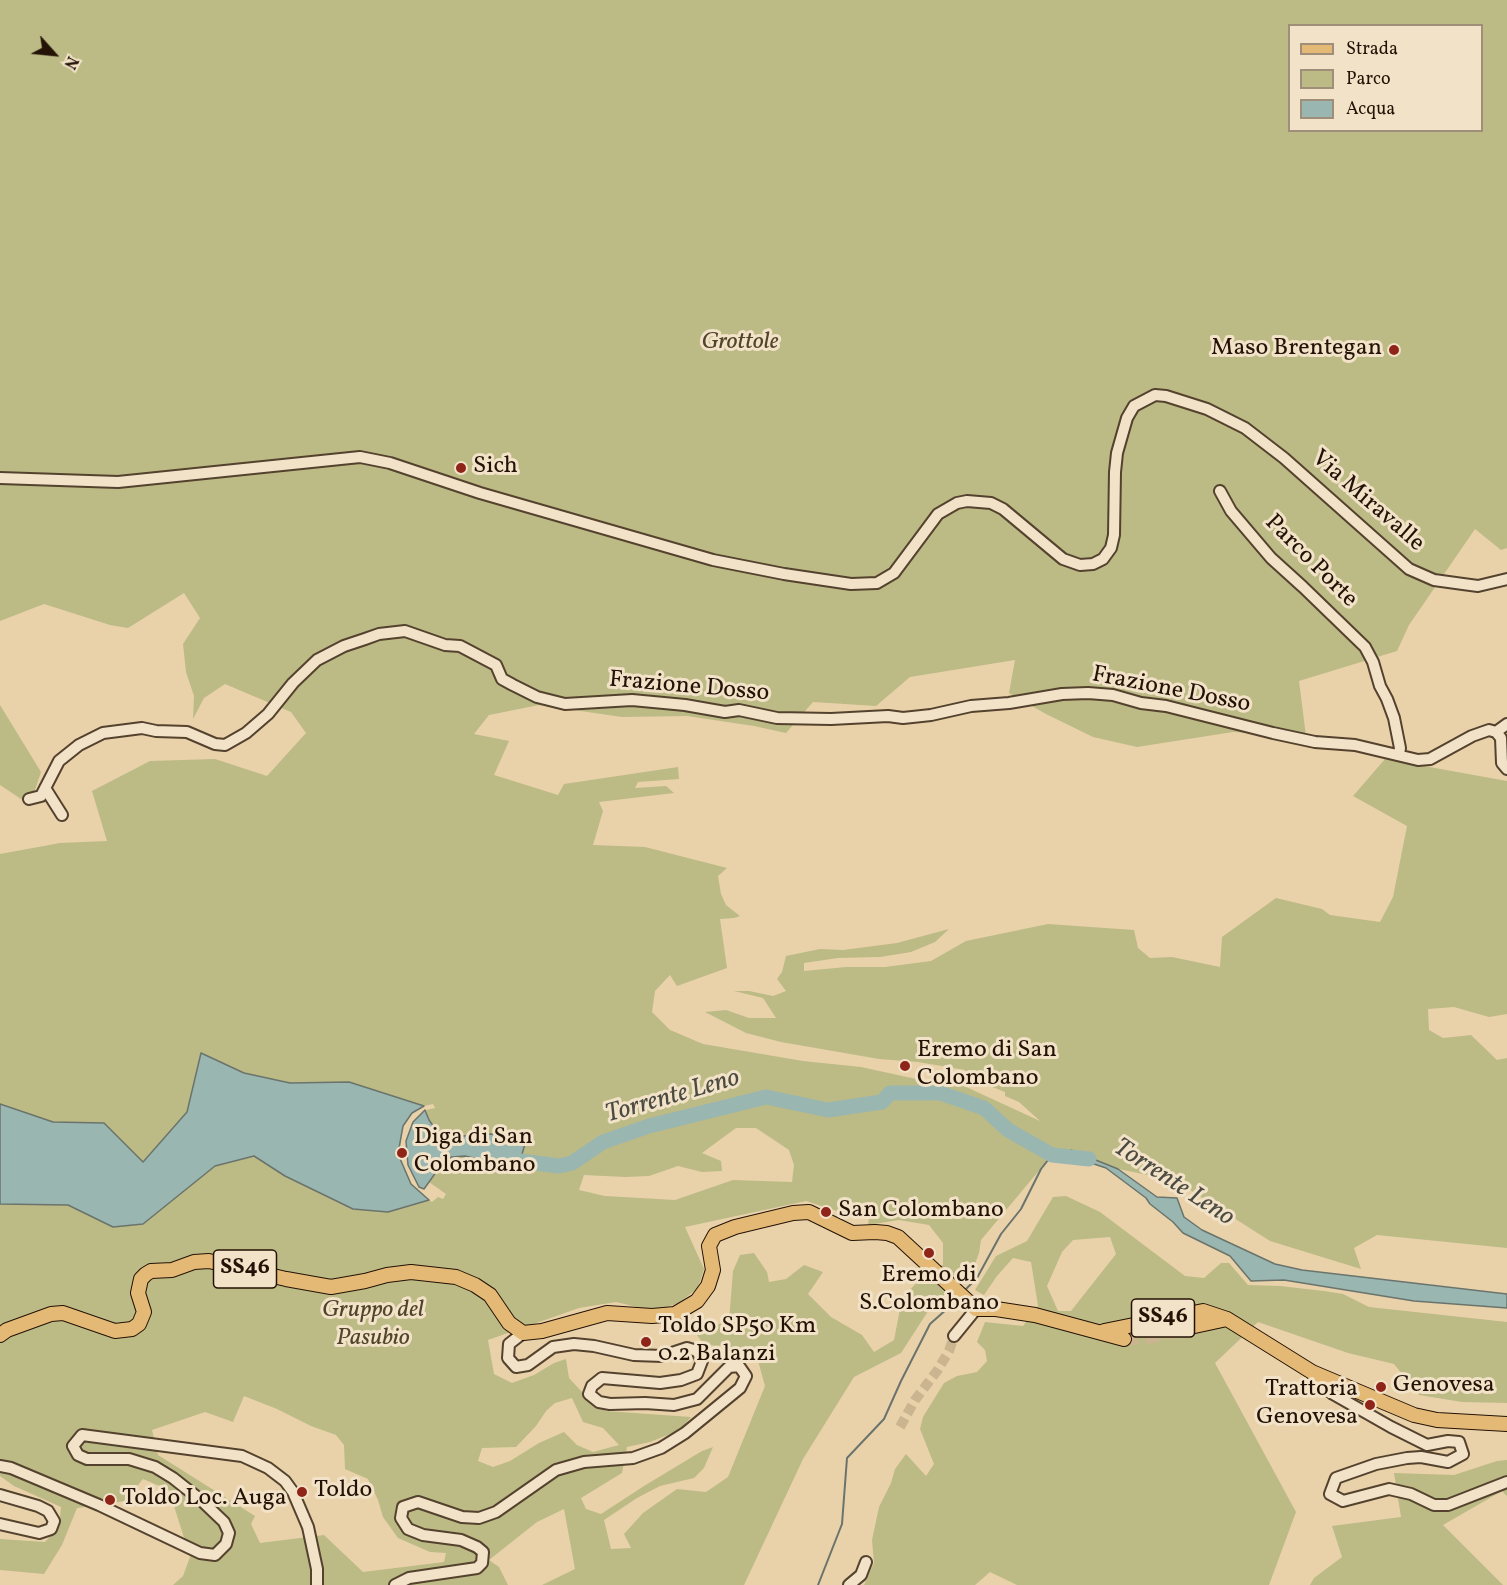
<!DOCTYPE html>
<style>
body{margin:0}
#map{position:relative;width:1507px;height:1585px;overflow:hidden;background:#e9d2aa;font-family:Vollkorn,serif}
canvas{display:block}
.legend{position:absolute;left:1288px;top:24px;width:195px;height:108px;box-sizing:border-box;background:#f1e2c8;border:2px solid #9f8f7a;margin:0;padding:8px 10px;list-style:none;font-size:18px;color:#231205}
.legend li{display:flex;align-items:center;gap:12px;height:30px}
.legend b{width:30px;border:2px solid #9f8f7a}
.north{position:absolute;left:24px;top:24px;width:60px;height:60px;-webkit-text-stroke:4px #f1e2c8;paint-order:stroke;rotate:117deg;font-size:16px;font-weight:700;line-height:24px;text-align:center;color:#231205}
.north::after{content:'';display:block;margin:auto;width:21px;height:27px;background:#231205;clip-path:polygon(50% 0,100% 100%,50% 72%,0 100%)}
</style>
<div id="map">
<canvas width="1507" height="1585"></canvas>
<ul class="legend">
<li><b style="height:8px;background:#e4b975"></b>Strada</li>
<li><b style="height:16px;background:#bcba85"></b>Parco</li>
<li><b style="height:16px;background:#99b6b1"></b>Acqua</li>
</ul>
<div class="north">N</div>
</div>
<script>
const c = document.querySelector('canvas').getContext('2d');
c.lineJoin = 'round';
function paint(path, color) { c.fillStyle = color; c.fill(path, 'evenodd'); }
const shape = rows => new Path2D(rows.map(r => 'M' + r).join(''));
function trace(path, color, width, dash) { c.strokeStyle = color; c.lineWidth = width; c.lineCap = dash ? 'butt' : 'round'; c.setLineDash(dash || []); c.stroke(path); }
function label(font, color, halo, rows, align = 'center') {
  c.font = font + ' Vollkorn,serif'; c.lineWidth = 6; c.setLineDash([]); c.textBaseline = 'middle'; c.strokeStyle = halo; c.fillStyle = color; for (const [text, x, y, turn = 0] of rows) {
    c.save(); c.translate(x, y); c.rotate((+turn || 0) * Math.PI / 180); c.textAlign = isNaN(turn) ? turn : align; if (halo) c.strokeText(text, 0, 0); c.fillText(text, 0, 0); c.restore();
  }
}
paint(shape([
 [0,0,1507,0,1507,548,1501,550,1475,529,1409,625,1397,651,1299,681,1306,736,1233,732,1137,747,1093,737,1046,714,1009,693,1015,660,910,677,876,706,813,702,786,733,754,726,687,716,622,717,539,705,489,715,474,734,509,741,494,775,558,795,564,784,678,767,679,779,638,782,635,788,666,786,674,793,599,802,603,811,593,845,645,847,727,868,718,876,721,894,726,905,740,916,734,918,720,919,727,968,677,986,670,975,655,991,652,1012,670,1030,703,1044,803,1061,861,1067,930,1082,964,1086,1040,1121,1019,1102,1005,1096,1005,1092,969,1078,965,1070,918,1062,879,1059,781,1042,746,1033,705,1012,726,1010,749,1018,776,1018,763,998,734,991,749,991,773,996,786,991,777,979,782,972,786,956,820,949,843,950,897,943,949,929,935,942,911,952,880,957,838,958,804,963,804,971,846,967,885,967,931,961,966,941,1048,924,1134,930,1138,948,1150,958,1172,957,1220,967,1222,937,1276,898,1322,909,1330,915,1380,922,1393,897,1407,826,1353,796,1385,759,1507,781,1507,1014,1489,1017,1454,1007,1428,1009,1429,1030,1443,1038,1471,1035,1497,1060,1507,1058,1507,1248,1377,1235,1354,1248,1361,1269,1270,1241,1176,1181,1052,1155,981,1240,979,1253,972,1272,932,1305,901,1353,854,1377,803,1459,744,1585,542,1585,575,1569,564,1509,537,1522,489,1560,499,1567,508,1585,173,1585,183,1576,190,1557,169,1490,143,1479,125,1501,77,1508,62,1545,44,1574,0,1570,0,1539,45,1542,59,1527,61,1507,14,1486,0,1476,0,1204,68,1205,113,1227,143,1224,215,1166,254,1156,285,1176,388,1212,429,1200,432,1202,438,1197,443,1199,446,1194,429,1182,445,1161,452,1157,465,1156,500,1165,523,1149,527,1137,491,1134,451,1137,436,1130,429,1120,426,1110,435,1108,433,1104,424,1106,349,1082,290,1083,244,1073,201,1053,187,1112,142,1162,104,1123,53,1122,0,1104,0,854,60,843,107,841,92,791,150,761,215,759,267,776,306,733,291,712,225,684,204,698,193,719,194,696,186,672,183,644,200,618,184,593,128,628,110,625,44,604,0,621],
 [1290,26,1482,26,1482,130,1290,130],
 [736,1128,756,1128,789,1150,794,1165,792,1182,733,1180,675,1200,605,1196,579,1190,584,1175,625,1177,649,1176,678,1166,702,1172,722,1171,721,1161,702,1153],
 [846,1199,870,1210,868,1225,899,1220,929,1225,943,1243,943,1265,921,1272,917,1282,902,1299,894,1340,874,1352,862,1335,831,1317,808,1294,823,1272,804,1265,786,1279,769,1282,767,1272,754,1253,740,1255,733,1271,729,1321,712,1326,692,1328,704,1345,726,1346,757,1357,765,1386,728,1477,706,1492,677,1489,643,1513,624,1534,631,1548,611,1549,604,1520,637,1498,660,1486,694,1478,704,1468,713,1447,702,1451,644,1486,601,1514,586,1509,581,1498,622,1473,627,1447,650,1442,680,1430,691,1417,606,1411,582,1392,569,1378,566,1359,554,1363,534,1375,512,1383,494,1374,488,1340,579,1308,616,1302,654,1311,679,1303,698,1288,704,1269,685,1227,806,1201,840,1212],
 [244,1396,277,1409,311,1426,336,1435,344,1445,345,1469,368,1479,378,1500,383,1517,398,1538,430,1552,446,1553,444,1562,363,1572,324,1535,260,1543,251,1524,255,1516,158,1455,152,1430,205,1412,233,1422],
 [572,1398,583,1422,603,1428,619,1445,593,1452,577,1445,564,1432,539,1443,510,1461,493,1467,478,1461,482,1448,516,1447,536,1426,546,1411,555,1403],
 [0,705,41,772,30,805,0,785],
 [1066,1196,1100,1212,1185,1276,1204,1278,1221,1263,1229,1263,1248,1285,1280,1286,1324,1291,1343,1294,1369,1307,1507,1322,1507,1403,1462,1402,1419,1395,1394,1364,1348,1353,1258,1322,1215,1363,1296,1512,1269,1585,1017,1585,990,1572,975,1585,864,1585,874,1563,872,1540,879,1507,891,1483,895,1469,906,1454,926,1476,934,1464,920,1429,923,1417,944,1383,957,1376,977,1372,987,1361,985,1350,977,1342,985,1322,1023,1326,1038,1306,1031,1262,1013,1258,997,1276,984,1295,975,1290,996,1256,1027,1241,1053,1197],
 [1110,1237,1116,1254,1071,1311,1058,1311,1047,1286,1062,1252,1073,1240],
 [1507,1460,1507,1496,1502,1491,1443,1525,1503,1585,1310,1585,1314,1578,1342,1557,1332,1526,1401,1517,1394,1473,1454,1475,1497,1461]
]), '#bcba85');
const water = shape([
 [201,1053,244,1073,290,1083,349,1082,424,1106,412,1113,403,1126,398,1154,411,1184,429,1200,388,1212,353,1209,285,1176,254,1156,215,1166,143,1224,113,1227,68,1205,0,1204,0,1104,53,1122,104,1123,143,1162,187,1112,201,1053],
 [425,1110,429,1120,436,1130,451,1137,491,1134,527,1137,520,1161,511,1167,465,1156,452,1157,444,1161,424,1189,419,1187,408,1165,406,1141,413,1122,425,1110],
 [1071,1150,1118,1169,1157,1197,1177,1198,1184,1217,1202,1230,1275,1264,1302,1270,1507,1294,1507,1308,1414,1301,1284,1280,1251,1281,1230,1256,1183,1233,1173,1222,1150,1204,1146,1198,1106,1168,1091,1163,1068,1161,1071,1150]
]);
paint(water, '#99b6b1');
trace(water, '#6a746c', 1.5);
trace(shape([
 [964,1291,977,1278,1001,1234,1021,1209,1041,1169,1052,1155],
 [818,1585,842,1524,847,1458,884,1419,901,1381,930,1324,957,1300]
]), '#6a746c', 2);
trace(shape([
 [520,1161,559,1166,572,1163,603,1142,649,1126,766,1097,828,1110,882,1102,890,1093,940,1093,984,1108,1008,1130,1052,1155,1089,1159]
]), '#99b6b1', 15);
trace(shape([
 [900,1427,915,1400,937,1371,949,1351,954,1336]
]), '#cbb591', 10, [10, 5]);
trace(shape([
 [1124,1339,1153,1336,1190,1327]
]), '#cbb591', 14, [14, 7]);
const minor = shape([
 [0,478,118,482,360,457,390,463,480,493,713,560,784,574,851,584,877,583,894,573,938,514,957,503,967,501,991,503,1003,509,1063,559,1080,565,1093,564,1103,559,1111,548,1114,535,1115,472,1117,453,1127,418,1134,406,1155,395,1166,396,1207,409,1245,428,1284,458,1409,569,1434,580,1463,584,1478,586,1507,579],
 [1220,491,1231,511,1271,558,1303,587,1365,647,1373,662,1380,686,1387,699,1394,718,1400,748,1399,755],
 [1496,732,1507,724],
 [45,788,62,815],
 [29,799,41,796,59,761,79,745,103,733,142,728,156,731,187,732,215,744,225,745,246,733,268,714,293,683,317,660,344,646,365,639,379,634,405,631,445,645,460,646,496,665,502,679,513,685,537,697,565,704,632,700,685,705,725,712,739,710,777,718,831,719,888,716,903,718,931,715,971,706,1009,703,1062,694,1088,693,1113,695,1141,703,1166,706,1273,733,1315,742,1355,745,1418,760,1430,759,1472,736,1489,730,1496,732,1501,738,1502,763,1507,769],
 [954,1336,976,1309],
 [1312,1373,1321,1384,1333,1394,1391,1427,1427,1445,1448,1441,1459,1442,1463,1454,1448,1462,1421,1457,1407,1458,1376,1464,1336,1478,1330,1494,1343,1501,1389,1489,1411,1494,1434,1505,1448,1505,1507,1482],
 [0,1466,11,1468,99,1505,200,1553,215,1555,226,1544,229,1533,224,1522,202,1501,173,1478,155,1467,129,1459,87,1459,78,1455,73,1446,82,1435,242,1456,268,1468,285,1481,293,1492,308,1527,317,1569,317,1585],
 [0,1495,38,1506,48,1511,54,1521,51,1529,39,1533,0,1524],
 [395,1585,409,1578,477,1568,482,1563,483,1552,477,1547,461,1540,423,1535,408,1529,401,1518,403,1507,418,1502,462,1517,479,1518,496,1512,556,1470,584,1462,633,1458,661,1448,685,1433,740,1388,746,1376,739,1366,729,1367,697,1399,674,1405,645,1403,610,1404,599,1402,589,1394,592,1386,602,1378,660,1383,681,1380,697,1374,702,1361,697,1351,687,1348,663,1356,634,1355,594,1346,574,1344,553,1347,528,1365,516,1367,508,1358,509,1344,523,1333],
 [849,1585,861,1575,866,1562]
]);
const major = shape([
 [1190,1327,1227,1319],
 [1104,1331,1203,1311,1227,1319,1312,1372,1414,1415,1437,1420,1507,1424],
 [0,1335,7,1330,51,1314,63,1313,115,1331,132,1329,139,1324,144,1312,138,1293,141,1279,146,1274,151,1271,172,1270,194,1262,209,1261,286,1279,331,1287,365,1281,387,1275,411,1272,456,1277,475,1285,490,1295,509,1323,523,1333,542,1331,607,1313,652,1316,675,1314,697,1301,708,1286,713,1270,709,1246,715,1235,735,1227,793,1213,809,1212,852,1233,875,1232,887,1233,898,1237,976,1309,996,1309,1035,1315,1124,1339]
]);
trace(minor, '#54422e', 14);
trace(major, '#231205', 16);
trace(minor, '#f1e2c8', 10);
trace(major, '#e4b975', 14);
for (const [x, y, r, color] of [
 [1394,350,6,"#8f2418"],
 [461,468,6,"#8f2418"],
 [905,1066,6,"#8f2418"],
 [402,1153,6,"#8f2418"],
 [826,1212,6,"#8f2418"],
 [929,1253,6,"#8f2418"],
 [646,1342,6,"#8f2418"],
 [1381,1387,6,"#8f2418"],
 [1370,1405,6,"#8f2418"],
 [302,1492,6,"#8f2418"],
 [110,1500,6,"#8f2418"]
]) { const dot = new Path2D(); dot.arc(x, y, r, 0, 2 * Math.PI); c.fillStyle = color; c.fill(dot); trace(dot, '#f1e2c8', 2); }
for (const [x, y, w] of [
 [245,1269,63],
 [1163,1318,63]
]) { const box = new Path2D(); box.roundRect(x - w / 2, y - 19, w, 38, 4.5); c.fillStyle = '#f1e2c8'; c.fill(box); trace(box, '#231205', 1.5); }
label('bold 22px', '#231205', null, [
 ["SS46",245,1269],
 ["SS46",1163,1318]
]);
label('italic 24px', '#51442b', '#f1e2c8', [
 ["Grottole",740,344],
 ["Gruppo del",373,1312],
 ["Pasubio",373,1340]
]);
label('24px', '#231205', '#f1e2c8', [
 ["Maso Brentegan",1382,350,"right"],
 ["Sich",473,468],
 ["Eremo di San",917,1052],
 ["Colombano",917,1080],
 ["Diga di San",414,1139],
 ["Colombano",414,1167],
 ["San Colombano",838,1212],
 ["Eremo di",929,1277,"center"],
 ["S.Colombano",929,1305,"center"],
 ["Toldo SP50 Km",658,1328],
 ["0.2 Balanzi",658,1356],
 ["Genovesa",1393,1387],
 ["Trattoria",1358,1391,"right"],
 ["Genovesa",1358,1419,"right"],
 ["Toldo",314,1492],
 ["Toldo Loc. Auga",122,1500]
], 'left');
label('24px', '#231205', '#f1e2c8', [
 ["Via Miravalle",1367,502,41],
 ["Parco Porte",1310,562,45],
 ["Frazione Dosso",689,688,5],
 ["Frazione Dosso",1171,691,11]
]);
label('italic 26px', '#4c4b41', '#f1e2c8', [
 ["Torrente Leno",673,1098,-16],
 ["Torrente Leno",1173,1184,33]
]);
</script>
